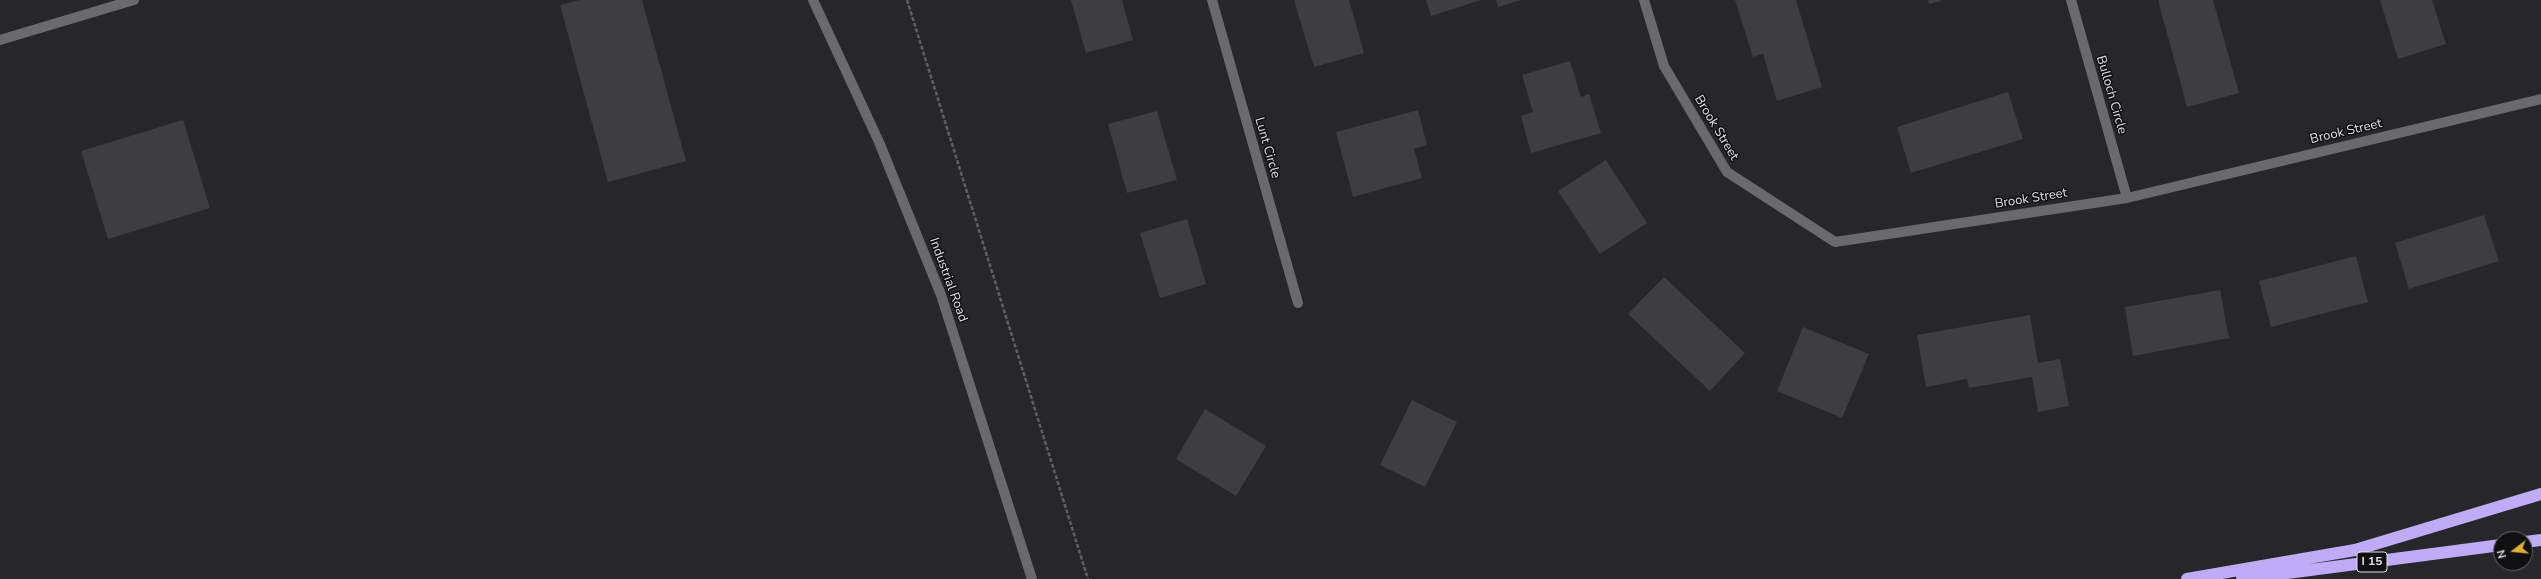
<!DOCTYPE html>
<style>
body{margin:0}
#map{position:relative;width:2541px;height:579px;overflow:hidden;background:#27262b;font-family:"Nunito Sans",sans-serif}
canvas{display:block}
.north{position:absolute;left:2493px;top:531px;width:40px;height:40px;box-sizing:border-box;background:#100f11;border:1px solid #646365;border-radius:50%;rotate:254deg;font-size:11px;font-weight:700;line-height:16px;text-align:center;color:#e1e1e4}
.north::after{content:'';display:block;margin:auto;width:14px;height:18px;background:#e1af34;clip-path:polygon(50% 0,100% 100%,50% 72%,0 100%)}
</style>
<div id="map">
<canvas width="2541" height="579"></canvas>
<div class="north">N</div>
</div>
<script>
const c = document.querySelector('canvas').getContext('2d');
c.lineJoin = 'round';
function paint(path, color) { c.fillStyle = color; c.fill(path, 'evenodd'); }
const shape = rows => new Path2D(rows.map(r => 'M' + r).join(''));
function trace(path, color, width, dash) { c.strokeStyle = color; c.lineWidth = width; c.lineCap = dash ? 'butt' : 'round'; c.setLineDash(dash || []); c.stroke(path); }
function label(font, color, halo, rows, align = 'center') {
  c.font = font + ' "Nunito Sans",sans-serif'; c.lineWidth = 3; c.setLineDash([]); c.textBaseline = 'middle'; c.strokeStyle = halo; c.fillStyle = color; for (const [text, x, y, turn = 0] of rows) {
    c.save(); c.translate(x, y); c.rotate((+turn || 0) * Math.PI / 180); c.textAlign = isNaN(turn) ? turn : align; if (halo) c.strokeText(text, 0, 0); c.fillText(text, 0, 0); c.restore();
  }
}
paint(shape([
 [580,0,642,0,686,161,608,182,560,5],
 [1071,0,1122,0,1133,40,1086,53],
 [1294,0,1349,0,1364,53,1314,67],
 [1426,0,1481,0,1431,16],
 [1496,0,1521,0,1498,7],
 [1735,0,1796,0,1822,87,1777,101,1763,54,1753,57],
 [1928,0,1941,0,1941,1,1929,4],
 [2158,0,2213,0,2239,93,2187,107],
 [2380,0,2432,0,2446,44,2398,59],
 [1570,61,1581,97,1589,94,1601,133,1531,153,1521,116,1533,112,1522,75],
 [2008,92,2023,139,1911,173,1897,127],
 [1418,110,1427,145,1414,149,1422,178,1353,197,1336,132],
 [1157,111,1177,180,1127,193,1108,124],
 [183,120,210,208,108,239,81,151],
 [1606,160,1647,223,1600,254,1558,191],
 [2484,215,2499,261,2409,289,2395,243],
 [1187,219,1206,284,1160,298,1140,233],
 [2356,256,2368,302,2271,327,2259,281],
 [1664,277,1745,353,1710,391,1628,314],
 [2220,290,2229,338,2133,356,2125,307],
 [2030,315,2038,363,2060,359,2069,406,2038,412,2032,377,1969,388,1967,379,1926,387,1917,335],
 [1803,327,1869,354,1842,418,1777,391],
 [1412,400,1457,422,1425,487,1380,465],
 [1205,409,1266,446,1236,496,1176,459]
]), '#3e3d42');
trace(shape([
 [907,0,1088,579]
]), '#605f63', 2.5, [4, 2]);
trace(shape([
 [1212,0,1298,303],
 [1644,0,1664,66,1727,172,1835,242,2127,198,2541,99],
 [2071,0,2127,198],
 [0,40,134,0]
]), '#6a696e', 10);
trace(shape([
 [813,0,879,142,941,295,1032,579]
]), '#6a696e', 10);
trace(shape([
 [2525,542,2541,540],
 [2187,579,2355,550,2541,494],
 [2242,579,2501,545]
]), '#bfacf7', 12);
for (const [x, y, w] of [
 [2372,562,30]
]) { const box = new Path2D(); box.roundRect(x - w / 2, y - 10, w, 20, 3); c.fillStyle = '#100f11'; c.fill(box); trace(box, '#e1e1e4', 1); }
label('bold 12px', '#e1e1e4', null, [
 ["I 15",2372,562]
]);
label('13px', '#e1e1e4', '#100f11', [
 ["Bulloch Circle",2111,95,74],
 ["Brook Street",1716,128,59],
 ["Brook Street",2346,132,-13],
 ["Lunt Circle",1267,148,74],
 ["Brook Street",2031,199,-9],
 ["Industrial Road",948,280,70]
]);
</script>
